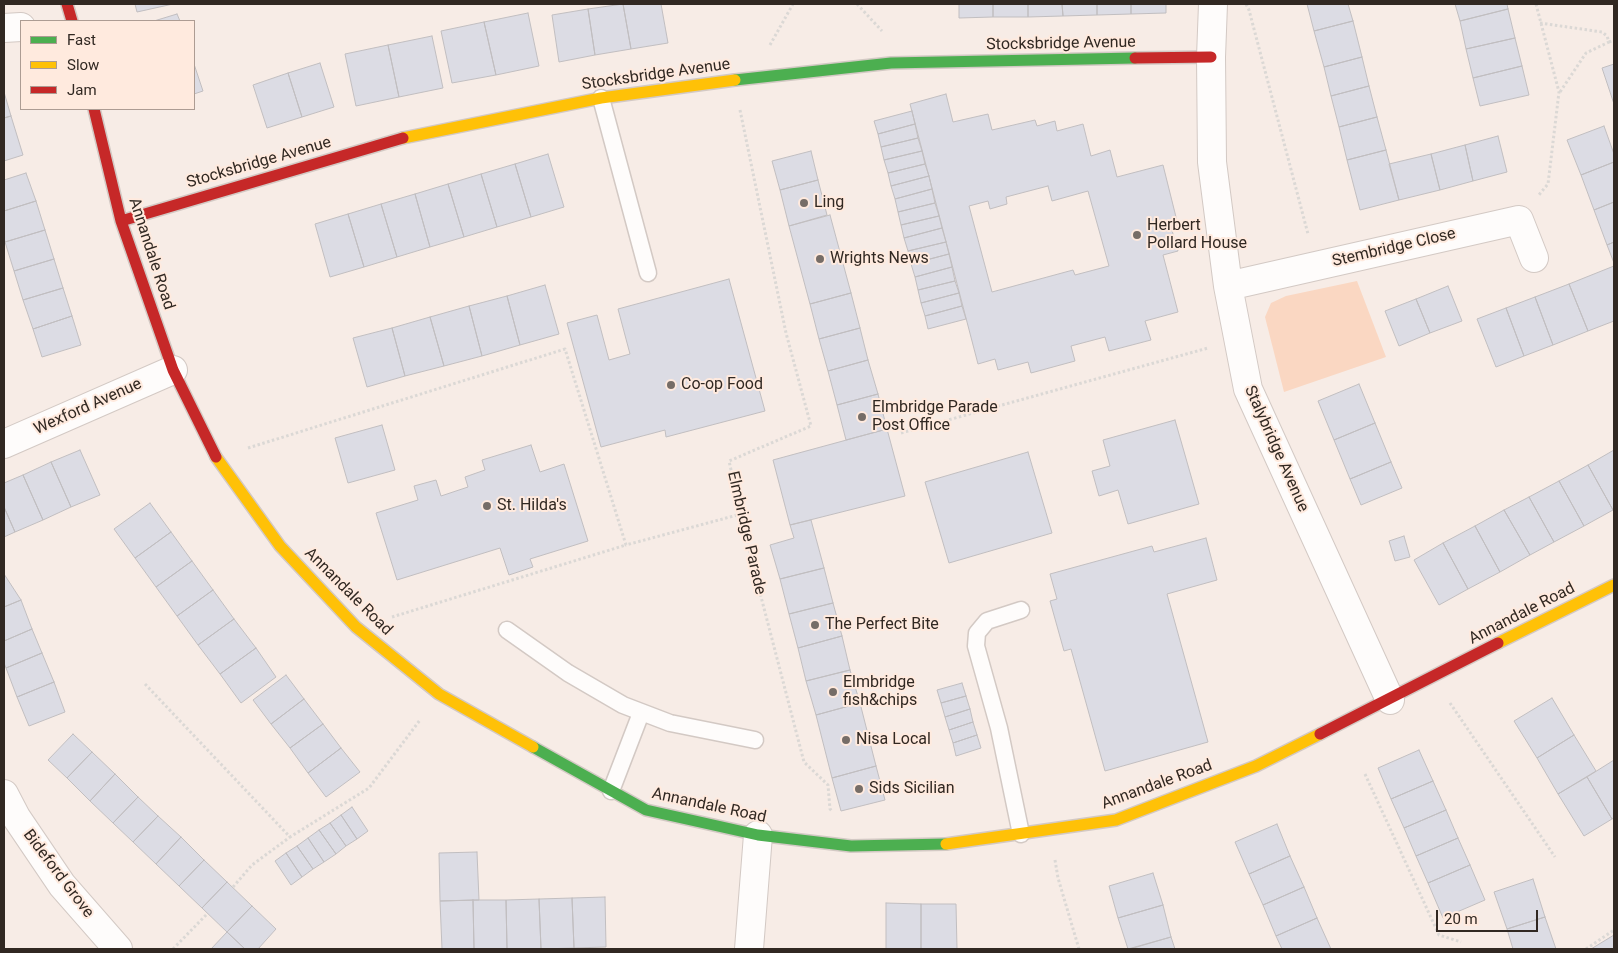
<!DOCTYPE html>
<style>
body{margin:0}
#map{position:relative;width:1618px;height:953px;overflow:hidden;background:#f7ece6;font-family:Roboto,sans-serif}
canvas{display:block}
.frame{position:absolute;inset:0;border:5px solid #312822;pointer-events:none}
.legend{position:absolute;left:20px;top:20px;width:175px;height:90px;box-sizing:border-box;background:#ffeade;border:1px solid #ad9c93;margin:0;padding:6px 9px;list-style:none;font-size:15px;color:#312822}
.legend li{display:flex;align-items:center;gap:10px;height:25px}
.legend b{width:25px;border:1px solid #ad9c93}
.scale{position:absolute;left:1436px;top:910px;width:102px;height:22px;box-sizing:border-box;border:2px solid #312822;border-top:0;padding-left:6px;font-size:15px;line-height:18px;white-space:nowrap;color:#312822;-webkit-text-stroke:4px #ffeade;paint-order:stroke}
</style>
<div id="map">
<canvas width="1618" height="953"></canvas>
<div class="frame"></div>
<ul class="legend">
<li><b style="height:6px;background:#4caf50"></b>Fast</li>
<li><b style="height:6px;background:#ffc107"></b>Slow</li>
<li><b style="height:6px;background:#c62828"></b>Jam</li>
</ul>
<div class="scale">20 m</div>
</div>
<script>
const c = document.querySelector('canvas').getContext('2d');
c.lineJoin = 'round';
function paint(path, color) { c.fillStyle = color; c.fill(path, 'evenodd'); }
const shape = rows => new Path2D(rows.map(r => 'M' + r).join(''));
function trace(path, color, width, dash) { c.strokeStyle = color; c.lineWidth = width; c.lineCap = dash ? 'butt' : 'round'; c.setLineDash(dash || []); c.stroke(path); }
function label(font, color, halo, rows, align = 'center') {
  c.font = font + ' Roboto,sans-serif'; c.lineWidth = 4; c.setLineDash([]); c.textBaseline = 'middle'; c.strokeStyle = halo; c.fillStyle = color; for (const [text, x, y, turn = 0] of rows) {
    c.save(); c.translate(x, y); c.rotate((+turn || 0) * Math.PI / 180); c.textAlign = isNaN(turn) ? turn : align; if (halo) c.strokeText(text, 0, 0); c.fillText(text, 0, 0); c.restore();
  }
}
paint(shape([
 [1357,281,1386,357,1284,392,1265,317,1271,303,1286,296]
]), '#fad7c2');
const building = shape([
 [135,4,173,4,137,12,135,4],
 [623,4,631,49,595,55,588,9,623,4],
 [623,4,661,4,668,43,631,49,623,4],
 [959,4,993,4,993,17,959,18,959,4],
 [993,4,1028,4,1028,17,993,17,993,4],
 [1028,4,1062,4,1063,16,1028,17,1028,4],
 [1062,4,1097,4,1097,15,1063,16,1062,4],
 [1097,4,1131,4,1131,14,1097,15,1097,4],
 [1131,4,1166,4,1166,13,1131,14,1131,4],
 [1307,4,1348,4,1353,21,1314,31,1307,4],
 [1455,4,1507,4,1508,9,1460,21,1455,4],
 [588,9,595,55,559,62,552,15,588,9],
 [1508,9,1515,38,1466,49,1460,21,1508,9],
 [528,13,539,66,496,75,484,22,528,13],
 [177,14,180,21,154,21,177,14],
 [1353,21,1362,57,1324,67,1314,31,1353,21],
 [484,22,496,75,452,83,441,31,484,22],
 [432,36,443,88,399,97,388,45,432,36],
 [1515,38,1522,66,1473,78,1466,49,1515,38],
 [388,45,399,97,356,106,345,54,388,45],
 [1362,57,1369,86,1331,96,1324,67,1362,57],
 [320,63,334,107,302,117,288,73,320,63],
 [194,64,203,91,194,94,194,64],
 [1614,64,1614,104,1602,68,1614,64],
 [1522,66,1529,95,1480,106,1473,78,1522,66],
 [288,73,302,117,267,128,253,85,288,73],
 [1369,86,1377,117,1339,127,1331,96,1369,86],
 [4,92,11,116,4,118,4,92],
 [946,94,953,122,988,114,992,130,1035,120,1037,126,1055,121,1057,131,1083,124,1091,156,1110,150,1117,177,1163,165,1178,225,1171,227,1178,251,1163,255,1178,312,1145,321,1151,340,1109,351,1105,337,1071,346,1075,361,1031,373,1028,362,998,370,995,359,978,364,910,104,946,94],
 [1048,186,1052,201,1088,191,1109,266,1075,275,1073,270,992,292,969,206,988,201,990,209,1007,204,1006,197,1048,186],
 [912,111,915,124,878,134,874,121,912,111],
 [11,116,23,155,4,161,4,118,11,116],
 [1377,117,1386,150,1347,160,1339,127,1377,117],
 [915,124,918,138,881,147,878,134,915,124],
 [1604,126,1614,154,1614,162,1581,175,1567,140,1604,126],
 [1498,136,1507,172,1473,181,1465,145,1498,136],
 [918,138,922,151,884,160,881,147,918,138],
 [1465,145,1473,181,1440,190,1431,154,1465,145],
 [1386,150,1399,200,1360,210,1347,160,1386,150],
 [811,151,818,180,780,190,772,161,811,151],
 [922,151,925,164,888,173,884,160,922,151],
 [548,154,564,207,531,217,515,164,548,154],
 [1431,154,1440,190,1399,200,1389,164,1431,154],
 [1614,162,1614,202,1594,210,1581,175,1614,162],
 [515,164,531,217,497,227,481,174,515,164],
 [925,164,929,176,891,186,888,173,925,164],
 [26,173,36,201,4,211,4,180,26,173],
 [481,174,497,227,464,237,448,184,481,174],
 [929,176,932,189,895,199,891,186,929,176],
 [818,180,827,215,789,226,780,190,818,180],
 [448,184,464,237,430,247,415,194,448,184],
 [932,189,935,203,898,212,895,199,932,189],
 [415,194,430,247,397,257,381,204,415,194],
 [36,201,45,230,5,242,4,237,4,211,36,201],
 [1614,202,1614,242,1607,245,1594,210,1614,202],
 [935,203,939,216,901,225,898,212,935,203],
 [381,204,397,257,364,267,348,214,381,204],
 [348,214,364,267,330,277,315,224,348,214],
 [830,215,851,293,810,304,789,226,830,215],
 [939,216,942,228,904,238,901,225,939,216],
 [942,228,946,242,908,251,904,238,942,228],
 [45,230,54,259,14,271,5,242,45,230],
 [946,242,949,254,911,264,908,251,946,242],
 [1614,242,1614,263,1607,245,1614,242],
 [949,254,952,267,915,277,911,264,949,254],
 [54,259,63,288,23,300,14,271,54,259],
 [1614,266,1614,321,1588,331,1569,284,1614,266],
 [952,267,955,281,918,290,915,277,952,267],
 [729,279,765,411,666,437,665,430,601,447,567,323,597,315,609,360,630,354,618,309,729,279],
 [955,281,959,293,921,303,918,290,955,281],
 [1569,284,1588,331,1553,345,1535,297,1569,284],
 [545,285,559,334,520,345,507,296,545,285],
 [1448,286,1462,321,1430,333,1416,299,1448,286],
 [63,288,72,316,33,329,23,300,63,288],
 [851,293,860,328,819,339,810,304,851,293],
 [959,293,962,306,925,316,921,303,959,293],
 [507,296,520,345,482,356,469,306,507,296],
 [1535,297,1553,345,1524,356,1506,308,1535,297],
 [1416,299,1430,333,1399,346,1385,311,1416,299],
 [469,306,482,356,444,366,430,317,469,306],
 [962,306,966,319,928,329,925,316,962,306],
 [1506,308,1524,356,1496,367,1477,319,1506,308],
 [72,316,81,345,42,357,33,329,72,316],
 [430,317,444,366,405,376,392,328,430,317],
 [392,328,405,376,367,387,353,338,392,328],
 [860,328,868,360,828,371,819,339,860,328],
 [868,360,878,394,837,405,828,371,868,360],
 [1359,384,1375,423,1334,440,1318,401,1359,384],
 [878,394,887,429,846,440,837,405,878,394],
 [1175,420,1199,504,1128,524,1118,490,1099,496,1092,471,1110,466,1103,440,1175,420],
 [1375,423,1391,462,1350,479,1334,440,1375,423],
 [382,425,395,470,348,483,335,438,382,425],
 [887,429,905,496,790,525,773,460,887,429],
 [531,445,540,472,564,464,588,541,530,559,533,567,509,575,500,548,397,580,376,513,418,500,414,486,436,480,441,496,468,487,465,477,485,470,482,460,531,445],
 [80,450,100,495,71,507,51,462,80,450],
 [1614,450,1614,510,1613,510,1588,465,1614,450],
 [1028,452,1052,533,949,563,925,482,1028,452],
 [51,462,71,507,43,520,23,475,51,462],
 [1391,462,1402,488,1361,505,1350,479,1391,462],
 [1588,465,1613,510,1584,526,1559,481,1588,465],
 [23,475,43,520,15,532,4,507,4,483,23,475],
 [1559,481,1584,526,1554,542,1529,497,1559,481],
 [1529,497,1554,542,1530,555,1504,510,1529,497],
 [150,503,171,532,135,558,114,529,150,503],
 [4,507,15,532,4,537,4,507],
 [1504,510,1530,555,1500,572,1475,526,1504,510],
 [811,520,824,568,780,579,770,545,794,538,790,525,811,520],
 [1475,526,1500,572,1468,589,1443,543,1475,526],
 [171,532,192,561,156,587,135,558,171,532],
 [1404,536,1410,557,1395,561,1389,541,1404,536],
 [1206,538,1217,580,1167,594,1208,742,1105,771,1071,649,1064,651,1050,601,1057,599,1050,574,1152,546,1154,552,1206,538],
 [1443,543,1468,589,1439,605,1414,560,1443,543],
 [192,561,213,590,177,616,156,587,192,561],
 [824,568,833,603,789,614,780,579,824,568],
 [4,574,21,600,4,607,4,574],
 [213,590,234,619,198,645,177,616,213,590],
 [21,600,32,629,4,641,4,607,21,600],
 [833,603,842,636,798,648,789,614,833,603],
 [234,619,256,648,220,674,198,645,234,619],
 [32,629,42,653,6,668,4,663,4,641,32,629],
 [842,636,850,670,806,681,798,648,842,636],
 [256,648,276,677,241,703,220,674,256,648],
 [42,653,54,682,17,697,6,668,42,653],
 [850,670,860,703,816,715,806,681,850,670],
 [286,675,304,699,271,724,253,700,286,675],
 [54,682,65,712,29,726,17,697,54,682],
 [962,683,966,696,941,703,937,690,962,683],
 [966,696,970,709,945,717,941,703,966,696],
 [1552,698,1574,735,1537,758,1514,721,1552,698],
 [304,699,323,724,290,748,271,724,304,699],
 [860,703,876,766,832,778,816,715,860,703],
 [970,709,973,722,949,730,945,717,970,709],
 [973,722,977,735,953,743,949,730,973,722],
 [323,724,341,748,308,773,290,748,323,724],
 [73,734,92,752,67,778,48,760,73,734],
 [977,735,981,748,956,756,953,743,977,735],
 [1574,735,1596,771,1558,794,1537,758,1574,735],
 [341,748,360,772,326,797,308,773,341,748],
 [1419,750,1433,781,1391,799,1378,768,1419,750],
 [92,752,115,774,90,801,67,778,92,752],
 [1614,760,1614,818,1612,819,1587,777,1614,760],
 [876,766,885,800,841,811,832,778,876,766],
 [115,774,138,797,113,823,90,801,115,774],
 [1587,777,1612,819,1584,836,1558,794,1587,777],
 [1433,781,1446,810,1404,828,1391,799,1433,781],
 [138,797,158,816,133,842,113,823,138,797],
 [352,807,368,831,357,839,341,815,352,807],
 [1446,810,1458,838,1416,856,1404,828,1446,810],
 [341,815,357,839,346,846,330,823,341,815],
 [158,816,181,837,156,864,133,842,158,816],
 [330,823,346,846,336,854,319,830,330,823],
 [1277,824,1290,856,1249,874,1235,842,1277,824],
 [319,830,336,854,324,862,308,838,319,830],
 [181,837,204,860,179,886,156,864,181,837],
 [308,838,324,862,313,869,297,846,308,838],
 [1458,838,1470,865,1428,883,1416,856,1458,838],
 [297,846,313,869,302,877,286,853,297,846],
 [477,852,479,900,440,901,439,853,477,852],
 [286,853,302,877,291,885,275,861,286,853],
 [1290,856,1304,887,1263,905,1249,874,1290,856],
 [204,860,227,882,202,908,179,886,204,860],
 [1470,865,1485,900,1443,918,1428,883,1470,865],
 [1153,873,1163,905,1118,918,1109,886,1153,873],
 [1533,879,1545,917,1507,929,1494,892,1533,879],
 [227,882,252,906,227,932,202,908,227,882],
 [1304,887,1317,918,1276,936,1263,905,1304,887],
 [605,897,606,947,574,948,572,898,605,897],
 [572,898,574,948,541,949,539,899,572,898],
 [539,899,541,949,507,949,506,900,539,899],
 [473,900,474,949,442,949,440,901,473,900],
 [473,900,506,900,507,949,474,949,473,900],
 [886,903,921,904,921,949,886,949,886,903],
 [921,904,956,904,957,949,921,949,921,904],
 [1163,905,1171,937,1128,949,1118,918,1163,905],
 [252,906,276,929,258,949,245,949,227,932,252,906],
 [1545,917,1556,949,1513,949,1507,929,1545,917],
 [1317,918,1331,949,1282,949,1276,936,1317,918],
 [227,932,245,949,211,949,227,932],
 [1614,935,1614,949,1591,949,1614,935],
 [1171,937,1175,949,1130,949,1171,937]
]);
paint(building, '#dcdce4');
trace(building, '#c1bec0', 1);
const lane = shape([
 [601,98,648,273],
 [507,630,568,673,623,705,670,723,755,740],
 [611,791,641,713],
 [1021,834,999,728,976,646,977,633,987,621,1021,610]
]);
const street = shape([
 [1213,4,1211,57,1212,162,1228,286,1248,389,1390,700],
 [4,28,21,27],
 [1228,286,1519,220,1534,258],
 [4,444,173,370],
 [4,794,16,817,62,885,118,949],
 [749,949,758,835]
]);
const fast = shape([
 [735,80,891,63,1135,58],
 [533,747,646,810,758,835,851,846,946,844]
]);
const slow = shape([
 [403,138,601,98,735,80],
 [216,457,280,546,356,627,439,694,533,747],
 [1498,643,1614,585],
 [946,844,1116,820,1256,766,1320,734]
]);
const jam = shape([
 [67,4,72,21],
 [1135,58,1211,57],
 [94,109,121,221,173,370,216,457],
 [121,221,403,138],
 [1320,734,1498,643]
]);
trace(lane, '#d3c9c4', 19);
trace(street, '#d3c9c4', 30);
trace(fast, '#d3c9c4', 14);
trace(slow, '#d3c9c4', 14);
trace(jam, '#d3c9c4', 14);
trace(shape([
 [857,4,882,31],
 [1246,4,1249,10,1308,234],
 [1536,4,1559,92,1548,184,1538,196],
 [1540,23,1602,32,1607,36,1609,42,1586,53,1560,92],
 [1609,42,1614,40],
 [770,45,793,4],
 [740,110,786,333,811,426,729,461,753,566,804,762,828,785,830,809,832,811],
 [901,433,1208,348],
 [248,448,565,349,626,545,741,514],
 [392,617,626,545],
 [145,684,290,837,369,788,420,720],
 [1450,703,1555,857],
 [1365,774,1439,935,1461,942],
 [1055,860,1058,878,1079,949],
 [233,887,252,865,290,837],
 [173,949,207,914],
 [1586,949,1614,930]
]), '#dbd8d5', 3, [2.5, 2.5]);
trace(lane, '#fefcfb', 16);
trace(street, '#fefcfb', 28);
trace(fast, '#4caf50', 11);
trace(slow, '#ffc107', 11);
trace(jam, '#c62828', 11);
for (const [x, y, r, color] of [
 [804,203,5,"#766d67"],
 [1137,235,5,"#766d67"],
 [820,259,5,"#766d67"],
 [671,385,5,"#766d67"],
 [862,417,5,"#766d67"],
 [487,506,5,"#766d67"],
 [815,625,5,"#766d67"],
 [833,692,5,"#766d67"],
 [846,740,5,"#766d67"],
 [859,789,5,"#766d67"]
]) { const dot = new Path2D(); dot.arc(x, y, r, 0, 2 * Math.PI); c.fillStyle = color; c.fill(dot); trace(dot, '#ffeade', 2); }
label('16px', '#312822', '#ffeade', [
 ["Stocksbridge Avenue",1061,44,-1],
 ["Stocksbridge Avenue",656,75,-8],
 ["Stocksbridge Avenue",259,163,-16],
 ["Stembridge Close",1394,248,-13],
 ["Annandale Road",151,254,72],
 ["Wexford Avenue",88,407,-24],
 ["Stalybridge Avenue",1276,449,66],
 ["Elmbridge Parade",746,533,77],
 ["Annandale Road",348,592,45],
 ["Annandale Road",1522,614,-27],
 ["Annandale Road",1157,785,-20],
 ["Annandale Road",709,806,12],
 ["Bideford Grove",58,874,53]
]);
label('16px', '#312822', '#ffeade', [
 ["Ling",814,203],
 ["Herbert",1147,226],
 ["Pollard House",1147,244],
 ["Wrights News",830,259],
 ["Co-op Food",681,385],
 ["Elmbridge Parade",872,408],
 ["Post Office",872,426],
 ["St. Hilda's",497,506],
 ["The Perfect Bite",825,625],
 ["Elmbridge",843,683],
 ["fish&chips",843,701],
 ["Nisa Local",856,740],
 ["Sids Sicilian",869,789]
], 'left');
</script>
